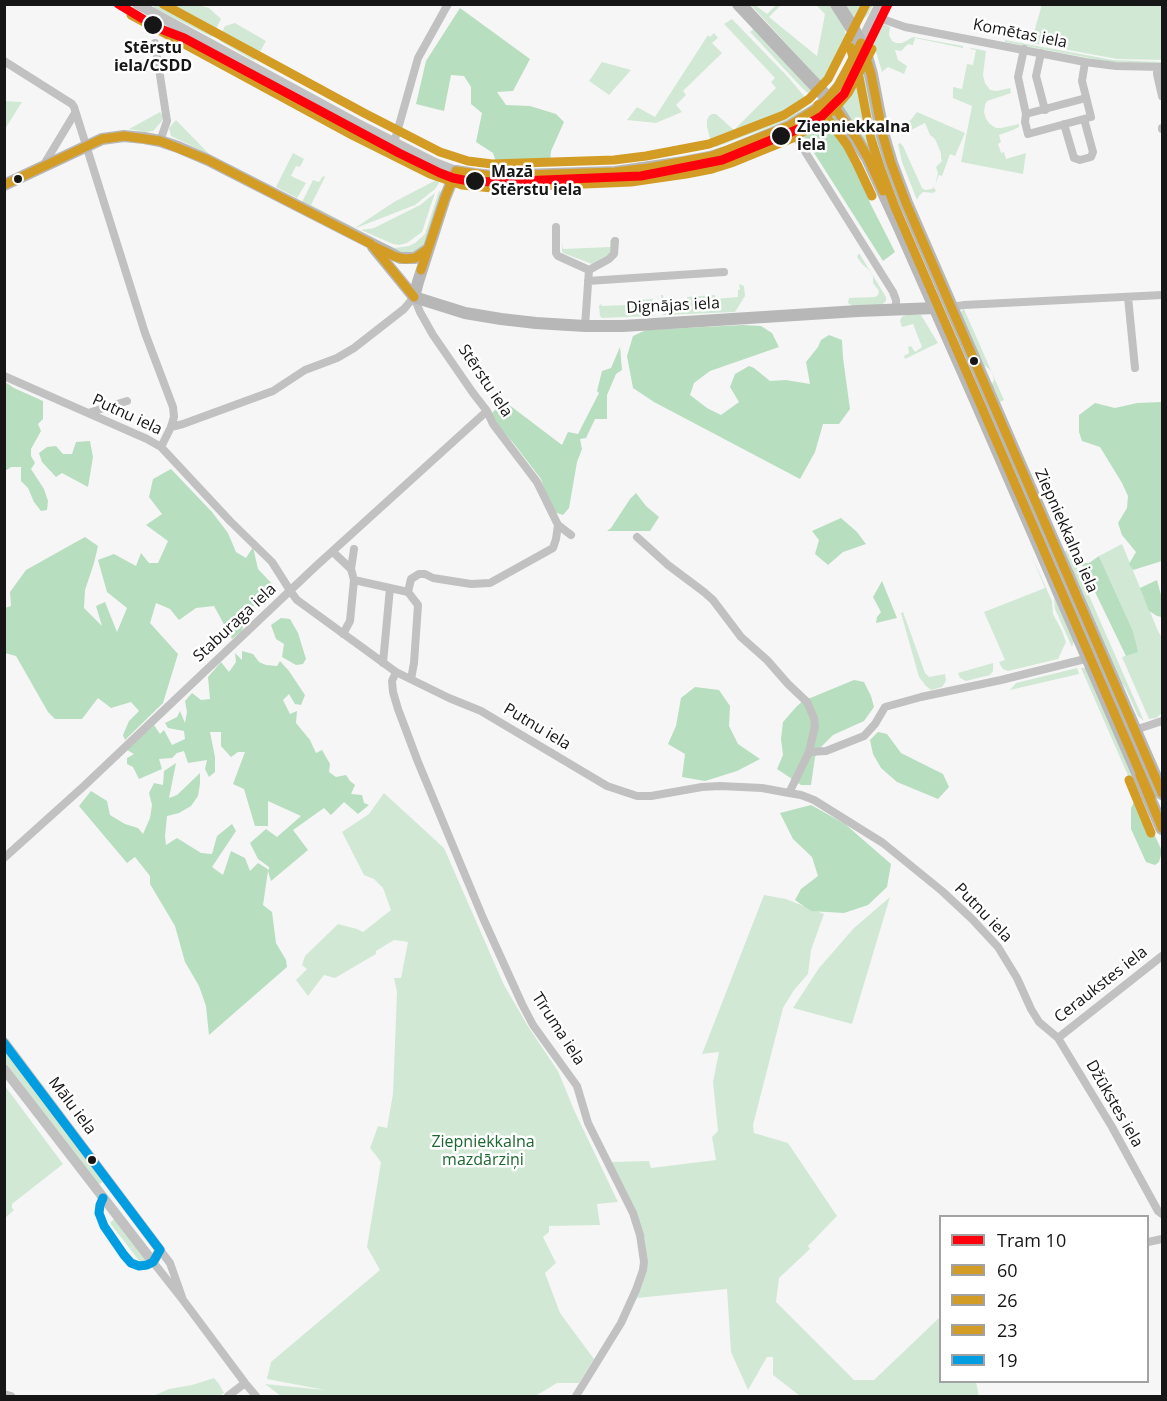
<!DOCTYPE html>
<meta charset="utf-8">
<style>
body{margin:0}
#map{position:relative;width:1167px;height:1401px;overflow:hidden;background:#f6f6f7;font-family:"Open Sans",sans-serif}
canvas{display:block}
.frame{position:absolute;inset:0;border:6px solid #161616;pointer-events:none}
.legend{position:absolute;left:939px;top:1215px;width:210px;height:168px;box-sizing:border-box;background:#fff;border:2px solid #a2a2a2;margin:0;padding:8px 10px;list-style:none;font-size:18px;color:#161616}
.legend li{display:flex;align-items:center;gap:12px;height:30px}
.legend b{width:30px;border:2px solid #a2a2a2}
</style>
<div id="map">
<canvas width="1167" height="1401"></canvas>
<div class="frame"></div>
<ul class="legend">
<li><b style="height:8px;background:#ff000c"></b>Tram 10</li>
<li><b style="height:8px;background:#d39c24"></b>60</li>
<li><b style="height:8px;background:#d39c24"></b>26</li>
<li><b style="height:8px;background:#d39c24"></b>23</li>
<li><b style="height:8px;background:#009de0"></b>19</li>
</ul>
</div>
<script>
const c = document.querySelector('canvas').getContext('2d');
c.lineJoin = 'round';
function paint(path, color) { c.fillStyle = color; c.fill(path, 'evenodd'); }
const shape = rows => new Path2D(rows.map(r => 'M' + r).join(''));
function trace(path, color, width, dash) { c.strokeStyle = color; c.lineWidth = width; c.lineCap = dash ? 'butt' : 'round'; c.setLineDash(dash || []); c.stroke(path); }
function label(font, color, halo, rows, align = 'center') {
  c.font = font + ' "Open Sans",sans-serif'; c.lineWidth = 5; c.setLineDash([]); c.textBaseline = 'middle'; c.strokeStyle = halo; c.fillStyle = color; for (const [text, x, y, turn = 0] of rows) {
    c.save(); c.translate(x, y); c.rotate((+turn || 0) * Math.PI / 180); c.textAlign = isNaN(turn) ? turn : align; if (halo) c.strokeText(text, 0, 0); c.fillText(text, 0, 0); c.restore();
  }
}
paint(shape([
 [1042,4,1162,5,1162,60,1117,59,1031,43],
 [154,5,198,5,209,8,221,19,212,37,154,8],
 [751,5,755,5,767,14,776,5,781,5,769,17,817,56,825,14,816,5,831,5,848,29,845,31,847,42,845,49,824,85],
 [843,5,873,5,867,16,856,24],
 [732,19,789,78,808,101,808,104,797,115,788,120,716,147,712,146,707,127,707,120,709,116,712,114,716,114,734,130,776,88,771,82,775,78,724,24],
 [235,23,266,41,256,59,253,60,220,41,219,39,225,26],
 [882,23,890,27,889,35,892,41,896,43,902,43,913,37,963,46,963,48,915,38,913,45,908,44,901,51,895,50,898,60,907,66,904,74,888,67,882,72,873,42],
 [753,29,816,91,812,93,808,93,803,89,750,32],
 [714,33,718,38,712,43,722,53,683,91,686,95,676,105,682,112,656,123,627,120,637,107,655,117,708,35,710,37],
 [1005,40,1113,60,1162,62,1162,64,1109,62,1005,42],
 [971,48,986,51,983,75,985,83,990,90,997,91,1010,88,1011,93,987,101,985,105,984,112,986,119,990,124,996,128,1001,128,1019,124,1019,127,1013,130,999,135,1001,142,998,144,1001,153,1004,152,1006,159,1026,153,1023,174,961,162,972,106,953,98,953,87,962,89,967,64,973,65,976,50,970,49],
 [602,62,631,70,609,95,589,81],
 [862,62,905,210,899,213,838,103,845,95],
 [5,101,22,102,5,129,4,101],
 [160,112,163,116,162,121,153,131,145,132,129,129],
 [917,112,965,133,955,156,950,154,942,176,939,175,934,188,936,191,933,193,923,192,919,196,917,200,902,162,898,144,900,143,903,146,922,188,925,190,932,189,935,186,938,173,936,167,942,161,941,158,941,153,935,139,930,135,925,123,911,130,907,129,906,126],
 [176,120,209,154,171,136,169,128],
 [293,153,304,159,300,167,296,166,291,176,306,183,297,198,276,187],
 [323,176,325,177,311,205,355,228,394,202,438,179,439,183,435,189,415,205,356,228,354,228,302,202,313,180,319,182],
 [439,191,442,192,426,243,416,252,403,254,376,240,395,248,409,246,415,243,425,234],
 [435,193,422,232,407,243,399,245,393,244,361,230,374,228,420,205],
 [610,240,611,240,611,253,592,264,563,253,562,251,562,243,563,249,610,247],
 [859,253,886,297,886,301,882,305,854,307,848,303,849,298,875,297,878,295,879,291,873,283,873,276,869,270,862,264,857,257],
 [739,284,744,286,745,296,735,312,663,315,661,295,663,295,664,302,687,300,687,297,715,295,715,299,738,297,738,290,740,290],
 [653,299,653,316,602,318,600,316,599,306,601,304,602,306,625,305,625,301],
 [964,309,1004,400,1000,402,995,390,992,391,990,388,994,380,992,372,988,368,981,364,960,313],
 [907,315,921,315,938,343,905,359,904,356,909,353,908,347,911,346,915,352,922,347,913,324,902,327,900,321,901,318,903,316],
 [1122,544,1158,631,1162,638,1162,713,1156,718,1149,719,1122,657,1137,652,1133,631,1099,556],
 [1034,549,1075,638,1072,647,1055,609,1054,598],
 [1069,550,1144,721,1138,716,1126,689,1116,675,1062,552],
 [1030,552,1052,601,1053,614,1062,631,1066,642,1058,659,1008,671,1003,669,1001,666,999,662,1005,660,984,612,1045,588],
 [903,612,925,673,929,677,945,674,946,681,942,687,931,690,926,686,919,677,901,613],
 [993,663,993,671,990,675,966,681,960,678,958,673],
 [1077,668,1079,674,1010,690,1016,683],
 [1081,668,1086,668,1133,775,1129,778],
 [384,793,444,848,504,985,529,1028,558,1071,574,1110,618,1202,597,1204,600,1225,549,1226,549,1232,543,1237,556,1263,545,1273,560,1313,594,1359,579,1383,557,1383,537,1395,367,1396,356,1395,360,1396,281,1396,265,1384,325,1390,267,1379,271,1362,380,1270,367,1247,381,1162,370,1148,378,1126,387,1128,393,1094,397,992,394,978,401,978,408,942,394,940,376,951,376,954,335,978,324,975,308,996,296,980,307,969,302,965,305,956,338,924,357,929,363,932,391,910,383,888,374,879,364,875,342,832,369,814],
 [764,895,786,899,824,914,811,950,808,974,794,990,783,1008,753,1125,754,1133,788,1143,837,1216,808,1246,810,1249,779,1278,776,1302,854,1380,874,1380,940,1317,940,1382,976,1382,979,1396,800,1396,773,1375,773,1357,767,1357,748,1390,731,1352,727,1289,637,1298,647,1268,645,1240,634,1207,611,1162,649,1161,651,1168,716,1160,712,1137,718,1131,713,1082,719,1052,702,1054],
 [890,897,852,1024,793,1008,819,968,854,928],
 [5,1051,104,1181,98,1185,5,1062],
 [5,1086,63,1164,12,1204,12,1208,14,1210,5,1218],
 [114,1219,146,1260,146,1261,140,1262,110,1223],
 [214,1378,219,1384,224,1393,219,1396,153,1396,169,1389,192,1385]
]), '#d1e9d4');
paint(shape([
 [460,8,530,59,513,91,497,92,506,105,530,106,556,114,564,122,551,151,550,165,498,167,493,153,476,142,482,113,471,104,471,87,464,76,451,75,444,111,416,104,426,61],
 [833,114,836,119,842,133,847,153,865,186,870,203,895,252,883,261,802,134],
 [743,325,761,326,772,333,779,347,710,371,694,383,690,395,707,408,721,415,739,402,730,387,735,374,749,366,754,368,770,381,786,380,810,384,806,362,818,347,821,340,829,335,842,340,843,358,850,409,839,424,823,424,815,452,800,479,654,402,633,388,627,356,633,336,646,330],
 [620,347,622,370,616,374,607,395,607,419,595,419,586,438,580,439,582,449,577,462,569,508,563,515,554,512,547,498,541,479,515,445,496,423,492,413,504,401,562,445,568,432,578,434,599,393,597,391,602,371,611,368],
 [5,382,14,388,43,401,43,419,38,424,41,431,31,449,31,456,35,463,31,469,44,489,48,501,47,510,41,511,34,502,28,488,21,481,21,467,11,467,5,471],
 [1162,402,1162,561,1133,570,1129,564,1136,552,1122,535,1118,523,1127,508,1128,496,1122,483,1100,447,1082,441,1079,432,1079,415,1095,403,1115,408,1137,403],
 [90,441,93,457,88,487,62,473,56,477,42,462,39,453,47,447,56,446,63,454,72,454,76,442],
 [171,469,212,512,228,533,236,552,246,558,253,547,258,569,274,586,246,613,242,631,232,639,214,606,196,608,179,620,170,609,156,603,150,623,178,654,163,703,125,740,123,735,129,721,139,711,131,702,111,708,98,698,82,719,55,719,48,712,16,656,5,653,5,608,11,606,10,592,26,570,85,537,98,546,94,563,85,590,84,608,102,626,96,606,105,602,117,632,127,608,107,592,98,560,114,554,136,566,141,553,149,563,158,563,168,541,146,525,162,514,149,497,153,479],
 [636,493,646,506,659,517,650,531,607,531,611,528,630,499],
 [841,518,857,532,866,544,843,552,828,565,815,554,819,540,812,531],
 [1099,556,1133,631,1138,652,1126,656,1081,563,1089,563],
 [1157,580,1162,599,1162,617,1157,616,1149,611,1140,588],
 [882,581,897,618,876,623,877,617,881,612,873,597],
 [281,618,290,619,298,633,306,659,303,664,296,665,282,657,284,644,276,639,271,625],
 [242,651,253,654,259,662,266,665,277,666,280,661,289,671,305,695,301,705,295,704,289,694,283,700,290,714,297,711,296,723,310,740,316,753,322,750,330,764,329,772,336,777,346,775,350,781,355,785,351,794,362,795,364,803,369,805,358,814,344,802,331,815,324,808,293,830,308,850,271,881,268,871,263,905,272,912,276,943,286,960,287,967,209,1035,206,1006,199,986,185,962,175,926,150,884,150,876,135,857,127,863,79,806,91,791,107,801,110,815,125,824,138,828,143,834,150,818,152,805,149,793,154,783,163,785,164,771,176,763,169,798,177,795,200,773,200,784,198,796,191,806,179,813,167,816,165,836,166,845,177,838,201,853,212,854,217,836,232,824,236,831,212,867,223,875,231,851,245,858,250,871,258,863,269,870,269,867,258,859,250,843,266,829,277,837,301,816,268,801,268,826,255,826,244,789,233,784,245,752,238,752,231,757,221,746,221,732,210,732,215,757,215,772,209,777,205,769,207,760,188,763,184,751,177,753,172,758,159,759,162,769,139,779,133,767,127,764,127,758,134,754,127,750,154,725,160,734,164,730,172,745,185,739,184,731,168,728,165,723,177,717,180,711,185,723,187,712,185,701,192,693,201,700,210,699,208,677,221,662,229,672,236,662,235,653,242,660],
 [854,680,864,682,871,696,874,707,864,721,833,735,821,747,815,757,811,785,801,785,777,769,783,755,781,739,783,722,797,706,803,701],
 [695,687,719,690,730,706,729,726,738,744,760,759,737,771,705,781,682,777,685,754,668,744,676,726,681,698],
 [878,732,887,734,901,753,943,774,949,787,938,799,897,782,881,768,873,754,870,740],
 [1134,802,1141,806,1162,851,1159,862,1155,865,1146,862,1131,829,1131,808],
 [811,805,845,824,891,864,887,887,868,905,844,913,811,911,795,900,801,889,818,876,812,857,793,839,780,813]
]), '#b7debe');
trace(shape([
 [874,16,905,27,1085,62,1116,66,1162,67],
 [155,43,167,121,160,141],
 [1024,49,1018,77,1026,114,1025,122,1028,134,1091,117,1082,81,1085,62],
 [1041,53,1036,76,1045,110],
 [4,61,72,104,74,107,145,333,173,407,174,417,171,427,161,447],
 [1157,67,1157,74,1162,96],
 [1026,114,1086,98],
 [1064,124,1074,158,1080,160,1091,157,1093,152,1084,119],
 [789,126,893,292,896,300,896,309],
 [1162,128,1162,129],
 [394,143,418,58,448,4],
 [43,166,75,113],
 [556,227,556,253,558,256,589,270,585,326],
 [589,270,609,259,614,254,615,241],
 [588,281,724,272],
 [1128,297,1135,368],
 [951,307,964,305,1162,295],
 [4,376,147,439,161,447,230,521,272,562,291,592,297,600,396,672,449,698,481,711,607,786,637,796,651,796,702,787,720,786,762,788,789,793,801,795,814,800,883,843,942,891,972,919,998,947,1017,978,1031,1009,1039,1022,1058,1038,1112,1127,1158,1211,1162,1214],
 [88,413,127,401],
 [171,427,183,424,273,391,305,370,337,358,354,348,404,309,414,297,420,312,433,335,473,393,487,411,493,424,537,482,558,525,571,535],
 [637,537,668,565,704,592,713,600,741,637,767,660,788,684,807,702,814,718,815,726,809,752,789,793],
 [333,552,351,569],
 [354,580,408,592,418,605,414,663,411,679],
 [408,592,411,579,419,574,425,574,433,578,471,584,490,583,553,548,556,539,558,525],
 [343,634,350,621,354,580,351,569,354,549],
 [383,663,390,588],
 [396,672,392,681,393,692,398,709,418,762,483,918,522,1004,533,1025,577,1086,588,1123,633,1213,640,1235,644,1262,643,1270,636,1290,621,1323,576,1396],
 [1135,730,1162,721],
 [809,752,826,751,864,736,875,724,885,707,921,697,1001,680,1089,658],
 [4,858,84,786,315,567,487,411],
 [1058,1038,1162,956],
 [1148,1242,1162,1239],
 [160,1250,170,1263,182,1297],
 [153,1262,183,1300,245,1383,256,1396],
 [4,1394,11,1396],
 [228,1396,245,1383]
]), '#c2c1c1', 8);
trace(shape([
 [137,4,358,124,435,163,456,171],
 [828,98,838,86,850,65,880,4],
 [4,1042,160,1250,153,1262,4,1069]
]), '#c2c1c1', 10);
trace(shape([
 [4,185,102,139,124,136,144,138,160,141,178,147,208,160,400,258,415,258,428,249],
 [373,247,414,297],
 [414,297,465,313,501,319,536,323,585,326,623,326,858,311,936,308],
 [414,297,418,282,445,198,456,171,474,174,492,176,615,172,684,162,710,157,726,152,789,126,816,109,828,98]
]), '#b8b7b7', 12);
trace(shape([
 [739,4,834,105,868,158,899,225,977,402,1162,828],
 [837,4,853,29,865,53,871,74,883,136,891,163,906,203,1162,793]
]), '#b8b8b8', 14);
trace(shape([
 [861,43,871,74,883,136,891,163,906,203,1162,793],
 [828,98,857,139,868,158,883,191],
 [456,171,492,176,615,172,648,168,712,156,789,126,816,109,828,98,838,86,861,43],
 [4,185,102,139,124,136,160,141,208,160,371,244,414,297],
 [371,245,396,257,405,259,415,258,428,249],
 [421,270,445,198,456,171],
 [1140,775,1162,828]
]), '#d39c24', 9);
trace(shape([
 [131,15,352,135,430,174,462,185,492,188,631,182,686,174,712,169,731,163,795,137,823,119,836,107,848,93,872,49],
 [850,47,859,77,871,139,880,167,895,207,1151,798],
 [818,105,847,145,857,164,872,196],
 [1129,780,1151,833]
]), '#d39c24', 9);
trace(shape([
 [163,4,364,113,440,152,468,161,492,164,614,160,646,156,709,144,784,115,809,99,828,79,866,4]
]), '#d39c24', 9);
trace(shape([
 [4,1043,160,1250,153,1262,147,1265,139,1266,131,1263,124,1255,104,1226,99,1213,100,1205,103,1198]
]), '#009de0', 9);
trace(shape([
 [118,4,158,28,184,38,399,153,440,173,453,178,469,181,496,182,641,176,722,160,801,128,822,116,844,94,888,4]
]), '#ff000c', 9);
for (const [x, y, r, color] of [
 [153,25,10,"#161616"],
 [781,136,10,"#161616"],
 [18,179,5,"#161616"],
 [475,181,10,"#161616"],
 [974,361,5,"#161616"],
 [92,1160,5,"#161616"]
]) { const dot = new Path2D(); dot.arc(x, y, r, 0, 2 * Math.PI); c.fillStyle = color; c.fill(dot); trace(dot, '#fff', 2); }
label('16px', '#161616', '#fff', [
 ["Komētas iela",1020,34,11],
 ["Dignājas iela",673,306,-3],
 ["Stērstu iela",485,381,56],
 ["Putnu iela",127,415,25],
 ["Ziepniekkalna iela",1066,531,66],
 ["Staburaga iela",235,623,-43],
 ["Putnu iela",537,727,31],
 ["Putnu iela",983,913,46],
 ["Ceraukstes iela",1101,985,-38],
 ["Tīruma iela",558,1029,57],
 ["Džūkstes iela",1114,1104,60],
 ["Mālu iela",72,1106,53]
]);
label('bold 16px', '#161616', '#fff', [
 ["Stērstu",153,48,"center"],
 ["iela/CSDD",153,66,"center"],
 ["Ziepniekkalna",797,127],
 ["iela",797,145],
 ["Mazā",491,172],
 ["Stērstu iela",491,190]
], 'left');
label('16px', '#1d6730', '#fff', [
 ["Ziepniekkalna",483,1142],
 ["mazdārziņi",483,1160]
]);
</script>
